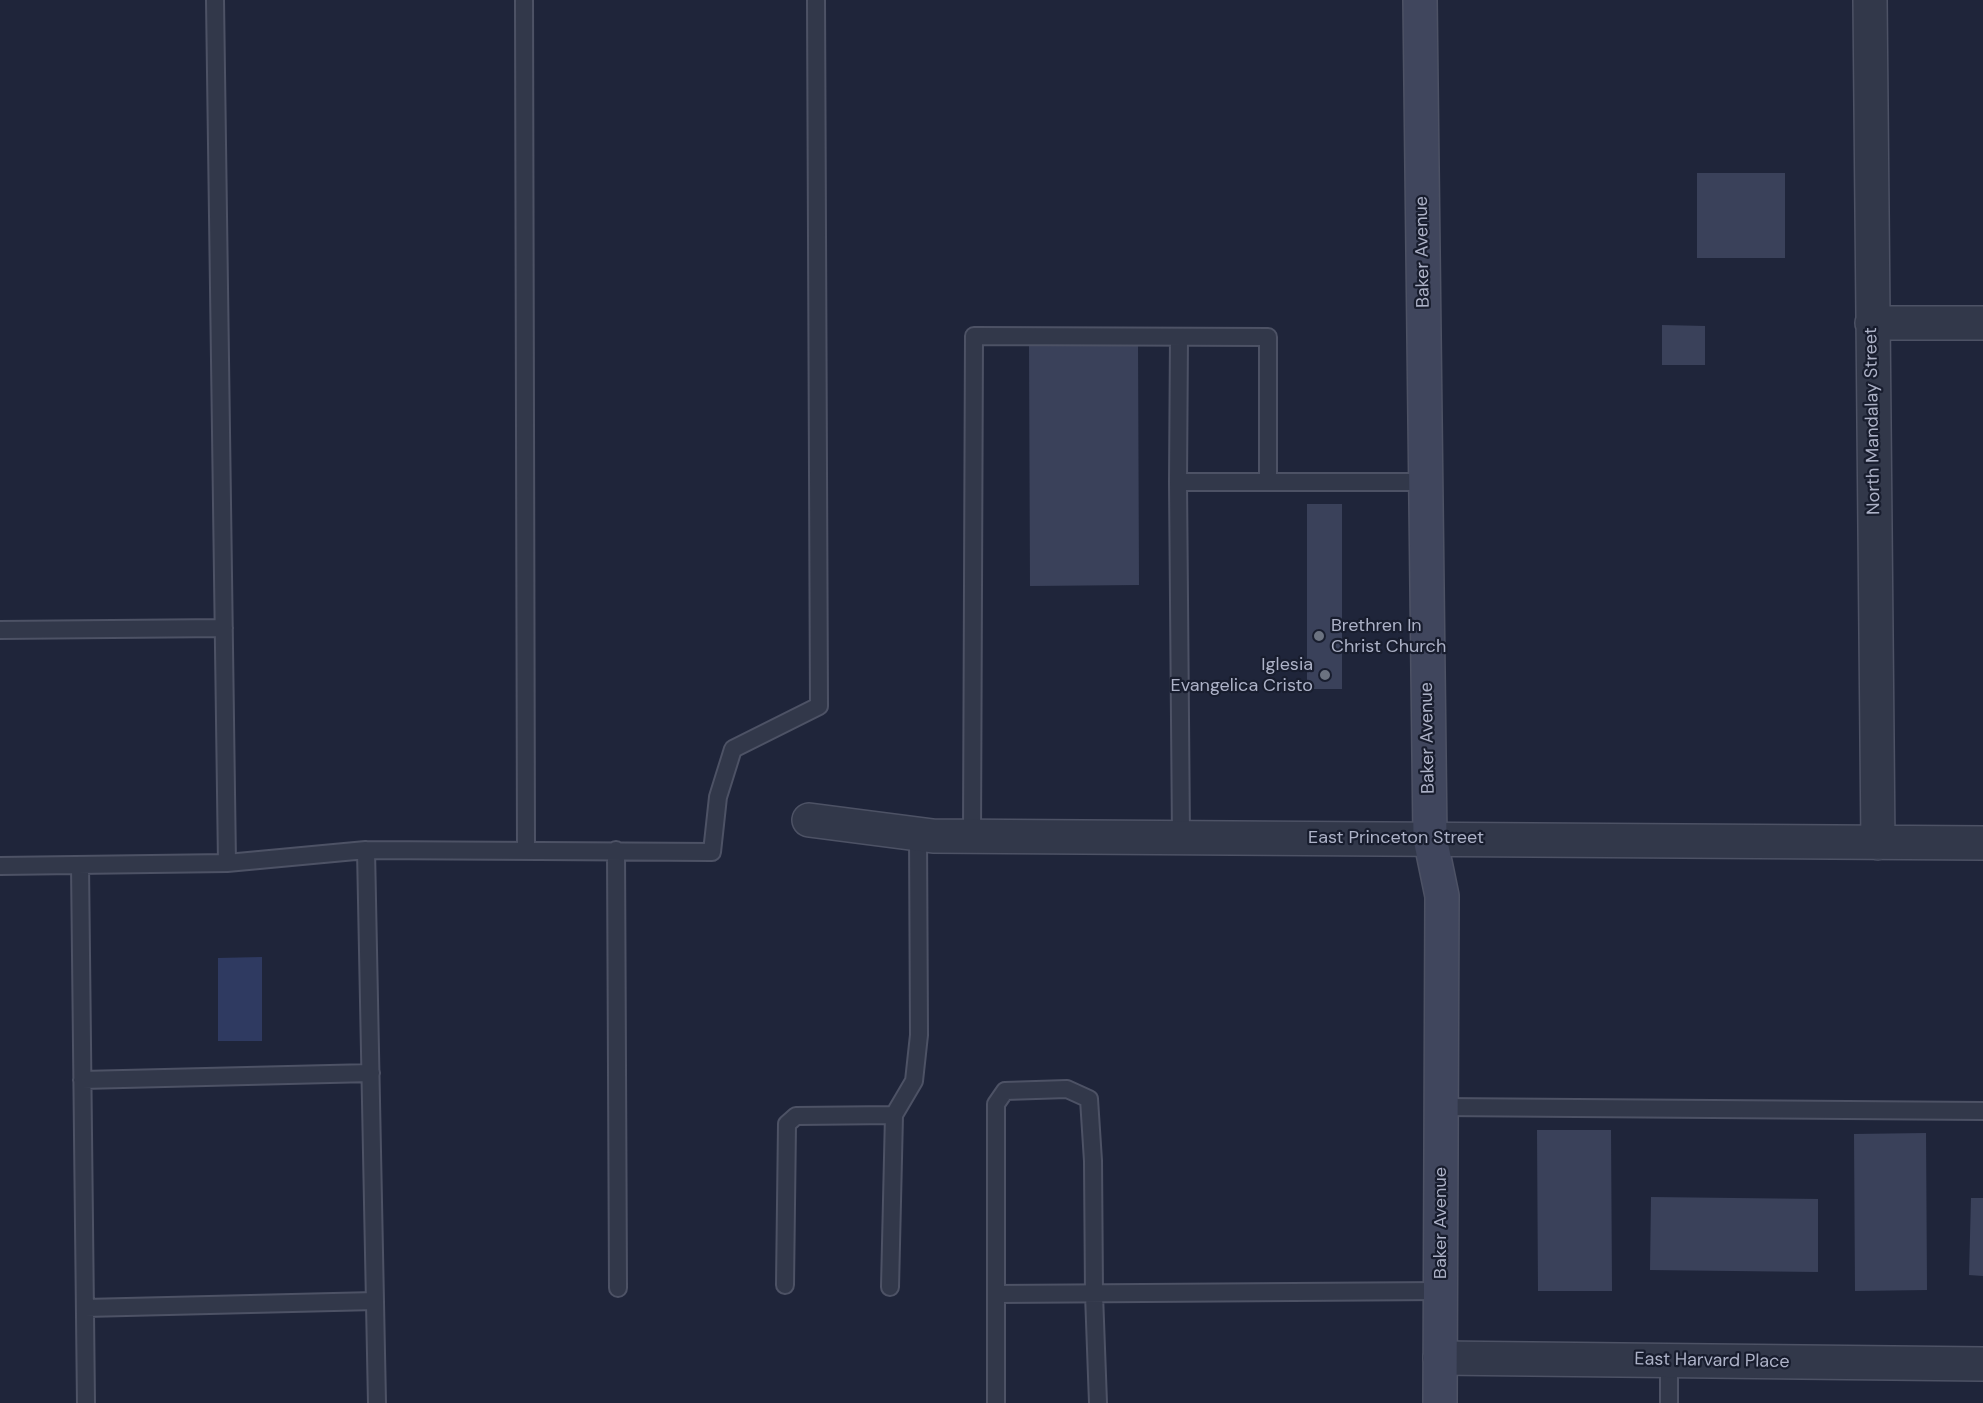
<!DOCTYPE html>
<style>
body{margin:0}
canvas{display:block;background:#1f253a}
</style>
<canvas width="1983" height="1403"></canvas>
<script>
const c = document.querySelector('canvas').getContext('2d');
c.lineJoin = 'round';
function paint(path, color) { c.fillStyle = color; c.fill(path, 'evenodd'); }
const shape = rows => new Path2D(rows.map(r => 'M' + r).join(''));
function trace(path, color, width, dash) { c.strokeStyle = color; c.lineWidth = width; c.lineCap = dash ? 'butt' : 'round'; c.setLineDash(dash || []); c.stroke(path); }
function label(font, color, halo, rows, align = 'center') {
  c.font = font + ' "DM Sans",sans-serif'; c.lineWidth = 4.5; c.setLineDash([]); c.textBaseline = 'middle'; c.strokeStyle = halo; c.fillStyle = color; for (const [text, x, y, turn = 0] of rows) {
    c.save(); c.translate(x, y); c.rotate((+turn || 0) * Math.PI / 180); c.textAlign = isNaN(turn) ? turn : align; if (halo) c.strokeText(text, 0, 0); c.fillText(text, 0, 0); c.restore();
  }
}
paint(shape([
 [262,957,262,1041,218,1041,218,958]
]), '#2f3a61');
paint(shape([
 [1697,173,1785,173,1785,258,1697,258],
 [1662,325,1705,326,1705,365,1662,365],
 [1029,346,1138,346,1139,585,1030,586],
 [1307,504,1342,504,1342,689,1307,689],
 [1537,1130,1611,1130,1612,1291,1538,1291],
 [1926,1133,1927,1290,1855,1291,1854,1134],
 [1651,1197,1818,1199,1818,1272,1650,1270],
 [1971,1198,1983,1198,1983,1276,1969,1275]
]), '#3a415a');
const lane = shape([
 [215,0,227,863,366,850,377,1403],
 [524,0,526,849],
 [1178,482,1179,337],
 [0,630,224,628],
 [972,836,974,336,1268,337,1268,482],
 [1181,837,1178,482,1425,482],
 [366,850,712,852,718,797,733,749,819,706,816,0],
 [616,850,618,1288],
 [80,865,86,1403],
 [0,866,227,863],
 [82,1080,371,1073],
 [1441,1107,1983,1111],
 [785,1285,787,1124,796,1116,894,1115,914,1081,919,1035,918,833],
 [890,1287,894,1115],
 [996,1294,996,1104,1005,1091,1067,1089,1089,1099,1093,1161,1094,1294,1098,1403],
 [85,1308,375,1301],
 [1669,1361,1669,1403],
 [996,1403,996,1294,1441,1291]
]);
const street = shape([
 [1870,0,1878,843],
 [1872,323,1983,323],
 [809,820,933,836,1983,843],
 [1440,1358,1983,1364]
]);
const secondary = shape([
 [1420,0,1430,838,1442,896,1440,1403]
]);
trace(lane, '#4d5265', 20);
trace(street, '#4d5265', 36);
trace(secondary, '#4d5265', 36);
trace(lane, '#32384a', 16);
trace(street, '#32384a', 33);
trace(secondary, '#40465d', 33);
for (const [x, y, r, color] of [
 [1319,636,6,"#6b7280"],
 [1325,675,6,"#6b7280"]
]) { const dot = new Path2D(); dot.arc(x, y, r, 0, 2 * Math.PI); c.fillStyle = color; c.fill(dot); trace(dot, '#181d2e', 2); }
label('18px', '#adb2c7', '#181d2e', [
 ["Baker Avenue",1423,252,-91],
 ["North Mandalay Street",1873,421,-91],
 ["Baker Avenue",1428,738,-91],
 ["East Princeton Street",1396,838],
 ["Baker Avenue",1441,1223,-90],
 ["East Harvard Place",1712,1361,1]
]);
label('18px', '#adb2c7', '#181d2e', [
 ["Brethren In",1331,626],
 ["Christ Church",1331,647],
 ["Iglesia",1313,665,"right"],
 ["Evangelica Cristo",1313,686,"right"]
], 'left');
</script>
